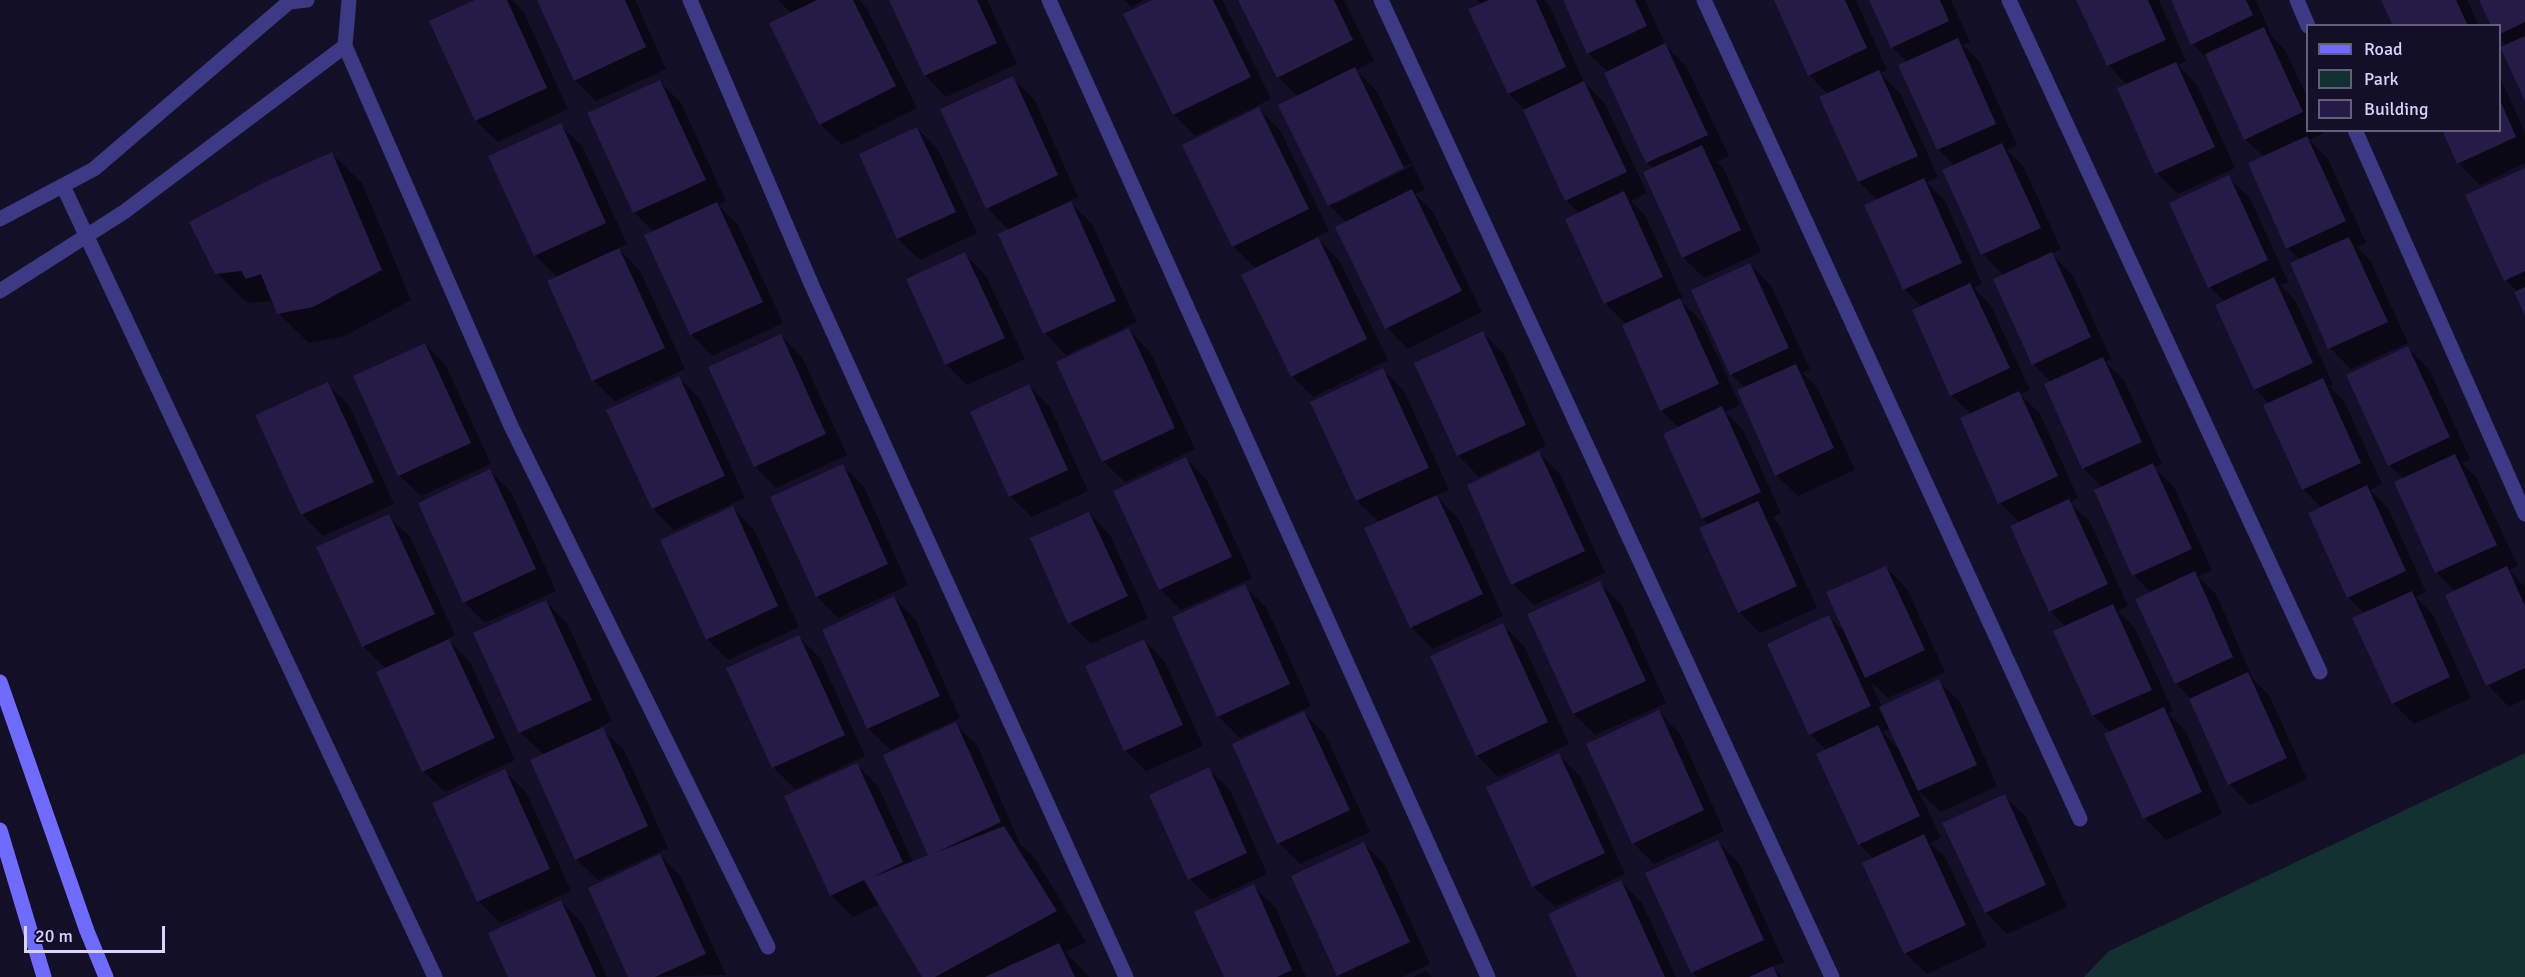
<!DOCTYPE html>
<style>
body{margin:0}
#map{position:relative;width:2525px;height:977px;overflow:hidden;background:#130f26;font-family:Signika,sans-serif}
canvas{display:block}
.legend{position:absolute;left:2306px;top:24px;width:195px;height:108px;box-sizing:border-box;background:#130f26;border:2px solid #625e7d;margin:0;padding:8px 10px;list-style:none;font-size:18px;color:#d9d4ff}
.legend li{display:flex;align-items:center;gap:12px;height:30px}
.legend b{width:30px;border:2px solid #625e7d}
.scale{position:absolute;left:24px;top:926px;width:141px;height:27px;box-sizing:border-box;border:3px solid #d9d4ff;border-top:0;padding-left:8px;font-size:18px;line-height:21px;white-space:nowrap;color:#d9d4ff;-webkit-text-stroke:4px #130f26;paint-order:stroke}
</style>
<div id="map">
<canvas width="2525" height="977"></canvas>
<ul class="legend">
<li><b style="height:8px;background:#6f6bff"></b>Road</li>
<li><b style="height:16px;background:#12302f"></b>Park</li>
<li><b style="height:16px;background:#241b47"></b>Building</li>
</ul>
<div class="scale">20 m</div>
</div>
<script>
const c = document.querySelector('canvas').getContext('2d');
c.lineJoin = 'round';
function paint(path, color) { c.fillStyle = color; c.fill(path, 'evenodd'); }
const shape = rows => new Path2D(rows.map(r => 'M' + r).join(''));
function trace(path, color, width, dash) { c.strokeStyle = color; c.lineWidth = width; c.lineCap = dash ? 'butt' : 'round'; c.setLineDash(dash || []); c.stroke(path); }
paint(shape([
 [2525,753,2525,977,2084,977,2109,951]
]), '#12302f');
paint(shape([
 [479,0,512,0,523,11,568,109,498,142,476,121,431,22],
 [538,0,635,0,666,69,596,101,575,80],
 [778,0,859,0,867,9,917,108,842,145,820,124,792,14],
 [891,0,987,0,1017,64,946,97,925,75],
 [1124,0,1144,0,1131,7],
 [1155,0,1222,0,1271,99,1195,136,1174,114],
 [1240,0,1344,0,1374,61,1356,70,1376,90,1425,190,1415,194,1433,212,1482,312,1408,349,1387,328,1347,223,1329,205,1298,97,1278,77],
 [1410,163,1412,166,1335,204,1335,201],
 [1477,0,1544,0,1549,5,1584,82,1605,104,1647,193,1631,201,1645,215,1683,299,1680,300,1701,321,1740,405,1725,412,1743,430,1781,513,1773,517,1779,524,1817,608,1760,633,1739,612,1709,525,1703,519,1679,428,1661,410,1627,325,1605,303,1567,220,1580,214,1566,200,1525,110,1509,94,1482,5],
 [1565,0,1645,0,1666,46,1686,66,1729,156,1717,162,1723,168,1761,252,1704,278,1683,257,1654,169,1647,163,1606,73,1608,72,1588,53],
 [1775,0,1856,0,1887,70,1880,73,1900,93,1938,177,1926,182,1945,201,1982,284,1974,288,1991,306,2030,390,2020,394,2040,414,2078,498,2069,502,2090,522,2128,606,2118,611,2134,627,2173,711,2168,713,2185,730,2222,814,2166,840,2145,818,2106,735,2111,733,2094,716,2055,632,2066,627,2050,611,2020,523,2000,503,1971,414,1951,395,1922,307,1904,289,1878,200,1859,182,1821,97,1828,94,1809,75],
 [1870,0,1951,0,1970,42,1963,45,1979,61,2017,145,2007,150,2023,166,2061,249,2051,254,2073,276,2111,359,2105,362,2124,380,2162,464,2154,467,2174,487,2212,570,2198,577,2216,594,2253,679,2269,695,2307,779,2250,805,2229,784,2192,700,2176,683,2151,593,2134,575,2096,491,2103,488,2083,468,2051,382,2033,364,2004,276,1983,254,1944,171,1955,166,1938,149,1907,62,1892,47],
 [2078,0,2159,0,2186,61,2178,65,2197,85,2235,168,2178,194,2157,173,2127,85,2108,65],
 [2173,0,2256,0,2272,37,2285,50,2308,99,2308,130,2322,130,2323,134,2309,140,2328,159,2366,243,2357,247,2370,260,2408,343,2351,369,2330,348,2300,260,2288,248,2264,157,2245,139,2210,61,2193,44],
 [2383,0,2467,0,2479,26,2394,26],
 [2481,0,2525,0,2525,97,2507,46,2500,38,2500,26],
 [2500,77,2525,133,2525,163,2480,185,2458,163,2500,130],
 [1012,78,1034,99,1078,197,1069,201,1092,224,1137,322,1066,355,1045,333,1000,234,1009,230,987,208],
 [660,82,681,103,726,201,718,205,738,225,783,323,712,356,691,334,654,232,634,212],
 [1259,109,1280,130,1329,231,1316,237,1339,260,1388,360,1313,397,1292,376,1256,269,1233,246],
 [560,125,582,146,627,244,618,248,640,271,685,369,615,401,593,380,558,278,535,255],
 [917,128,938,150,977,233,920,260,898,239,861,154],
 [332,154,362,183,411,300,343,337,309,343,278,313,270,301,247,303,217,273],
 [2525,170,2525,313,2518,292,2506,280],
 [2228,177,2250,198,2288,282,2280,285,2295,300,2333,385,2329,386,2344,401,2382,484,2370,490,2388,508,2426,592,2416,597,2433,615,2471,698,2414,724,2393,703,2365,614,2348,597,2322,508,2303,489,2265,406,2270,404,2255,389,2225,302,2210,287],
 [965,254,986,276,1025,359,967,385,946,364],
 [1750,264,1771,286,1810,369,1803,373,1817,387,1855,470,1798,496,1776,475,1745,388,1731,374],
 [1129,330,1150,352,1195,449,1125,482,1103,461],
 [1483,333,1504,354,1546,446,1479,477,1458,455],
 [781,336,802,357,847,455,776,488,755,466],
 [425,344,446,366,491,464,421,496,399,475],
 [2408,348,2429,369,2470,459,2462,463,2476,477,2518,566,2509,570,2525,587,2525,699,2509,707,2488,685,2456,592,2437,573,2396,483,2404,479,2389,465],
 [1383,370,1404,391,1449,490,1436,496,1458,518,1503,616,1433,649,1411,627,1366,529,1380,523,1357,501],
 [679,378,700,399,745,498,674,530,653,509,608,411],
 [327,384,349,405,394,504,323,536,302,514],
 [1029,386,1050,407,1088,491,1032,517,1010,496],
 [1539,453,1560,474,1605,573,1534,605,1513,584],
 [1186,459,1207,480,1252,578,1181,610,1160,589],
 [843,466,864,487,908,585,838,618,817,597],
 [490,471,511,492,556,591,485,623,464,602],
 [733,508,754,530,799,627,728,660,707,639],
 [1089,513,1110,535,1148,618,1091,644,1070,623],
 [388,516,410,537,455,635,447,639,470,662,515,760,445,792,423,771,386,669,363,646],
 [1886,567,1907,589,1945,672,1888,698,1870,681,1882,707,1938,681,1960,702,1997,786,1941,812,1918,790,1941,838,1930,843,1945,857,1987,946,1927,974,1905,953,1874,859,1859,844,1827,751,1810,734,1829,617,1847,634],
 [1891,728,1900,750,1882,732],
 [1599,583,1621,604,1666,703,1595,735,1574,714],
 [1244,586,1266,607,1311,706,1240,738,1219,717,1174,618],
 [894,598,915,619,960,718,890,750,869,729,824,631],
 [546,602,567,623,612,721,600,727,624,750,668,848,598,880,576,859,544,755,520,732],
 [1503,625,1524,646,1569,744,1498,777,1477,755],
 [799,637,820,658,865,756,795,789,773,767],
 [1144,640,1165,662,1203,746,1146,771,1125,750],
 [1659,712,1680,734,1724,831,1654,864,1633,843],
 [1304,713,1325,734,1370,832,1300,864,1279,843],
 [955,724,977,745,1020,844,1034,857,1086,942,1066,952,1089,977,924,977,880,904,853,917,831,895,857,765,878,786,913,863,931,856],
 [1559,755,1580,776,1625,874,1555,907,1533,886],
 [1208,769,1230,790,1267,874,1211,900,1190,879],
 [504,771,526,792,571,891,500,923,479,901,434,804],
 [2004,796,2026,817,2067,907,2007,934,1986,913,1944,823],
 [1718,842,1739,863,1784,962,1772,967,1782,977,1697,977,1693,973,1647,874],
 [1364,844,1385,865,1430,964,1402,977,1341,977,1338,975],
 [660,855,681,877,726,975,630,977],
 [1621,882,1642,903,1676,977,1579,977],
 [1253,886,1275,907,1306,977,1226,977],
 [560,901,582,923,607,977,510,977],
 [1426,971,1432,977,1413,977]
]), '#0007');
paint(shape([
 [475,0,507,0,547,88,475,121,429,21],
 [537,0,625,0,646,47,574,81],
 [817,0,853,0,896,86,819,125,769,23],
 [889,0,977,0,997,43,924,76],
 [1152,0,1213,0,1251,77,1173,115,1123,14],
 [1238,0,1334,0,1353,40,1277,78],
 [1489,0,1536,0,1566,67,1508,94,1468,9],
 [1563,0,1635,0,1647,26,1587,54],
 [1774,0,1845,0,1867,48,1808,76],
 [1869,0,1940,0,1949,21,1891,48],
 [2076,0,2148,0,2166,40,2107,66],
 [2171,0,2246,0,2253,15,2191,45],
 [2381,0,2456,0,2468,26,2393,26],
 [2479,0,2525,0,2525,22,2500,34,2500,26,2491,26],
 [2264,27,2303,112,2244,140,2205,54],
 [2525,36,2525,101,2500,47],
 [1958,38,1996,124,1937,150,1898,65],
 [1665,43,1708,135,1646,163,1604,73],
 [2176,62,2215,147,2155,174,2117,88],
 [1355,67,1404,168,1328,206,1278,105],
 [1879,70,1918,156,1858,182,1819,97],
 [1013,76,1058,175,986,209,940,109],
 [660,80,706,180,633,213,587,113],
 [1584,81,1627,172,1565,201,1523,110],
 [2500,100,2516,137,2457,164,2442,130,2500,130],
 [1259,107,1309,209,1232,247,1182,145],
 [561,123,606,223,534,256,488,156],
 [917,127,956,212,897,239,859,154],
 [2307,136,2346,221,2286,249,2248,163],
 [2002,143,2041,228,1981,255,1942,170],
 [1702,145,1741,230,1682,258,1643,172],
 [332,152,382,270,313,307,277,314,261,274,246,279,241,271,215,274,189,222,265,182],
 [2525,168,2525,271,2504,281,2465,195],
 [2229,175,2268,260,2208,288,2169,203],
 [1924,178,1962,263,1903,290,1864,205],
 [1412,189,1462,291,1385,329,1335,227],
 [1624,191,1663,277,1604,304,1565,219],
 [1071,201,1116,301,1043,334,998,234],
 [717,202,763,302,690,335,644,235],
 [1318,237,1367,339,1291,377,1241,275],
 [2349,237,2388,322,2328,349,2290,263],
 [619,248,665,348,592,381,547,281],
 [965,252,1005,338,945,365,906,279],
 [2052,252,2091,337,2032,365,1993,279],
 [1750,263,1789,348,1730,375,1691,290],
 [2274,277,2313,363,2254,390,2215,305],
 [1970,283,2010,368,1950,396,1912,310],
 [2525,287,2525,316,2514,292],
 [1680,298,1719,384,1660,411,1622,325],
 [1129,328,1175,428,1102,462,1056,362],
 [1483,331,1526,425,1457,456,1414,363],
 [781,334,826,434,754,467,708,367],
 [425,343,471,443,398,476,353,376],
 [2408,346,2450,437,2388,466,2346,375],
 [2103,357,2142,442,2082,469,2044,384],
 [1796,364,1834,448,1775,476,1737,390],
 [1383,368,1429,468,1356,501,1310,402],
 [679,376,725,476,652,509,606,410],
 [2323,378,2361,463,2302,490,2263,405],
 [328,382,374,482,301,515,255,415],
 [1029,384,1068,470,1009,497,970,412],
 [2019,391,2058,476,1998,504,1960,418],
 [1722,406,1761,492,1702,519,1663,434],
 [1539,451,1585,551,1511,585,1467,485],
 [2455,454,2497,545,2435,573,2394,482],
 [1186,457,1232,557,1159,590,1113,491],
 [2153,463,2192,549,2132,576,2094,490],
 [843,464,888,564,816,597,770,497],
 [490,469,536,569,463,603,418,503],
 [2367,485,2406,571,2347,598,2308,513],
 [1437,495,1483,594,1410,628,1364,528],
 [2069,499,2108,584,2049,612,2010,526],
 [1758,501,1797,586,1738,613,1699,528],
 [733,506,778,606,706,640,660,540],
 [1089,512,1128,596,1068,624,1030,538],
 [389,514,435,614,362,647,316,547],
 [1886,566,1925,650,1865,678,1826,592],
 [2507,566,2525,606,2525,668,2486,686,2445,595],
 [2195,571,2233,657,2175,684,2135,599],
 [1600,581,1646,681,1573,714,1527,614],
 [1245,584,1290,684,1217,717,1172,617],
 [2412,591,2450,677,2392,704,2352,618],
 [894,596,940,696,867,729,822,630],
 [546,600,592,700,519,733,473,633],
 [2113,604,2152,690,2092,716,2053,631],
 [1829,615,1871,706,1809,735,1767,644],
 [1503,623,1548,722,1476,756,1430,656],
 [799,635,845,735,772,768,726,668],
 [449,639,495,738,422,772,376,672],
 [1144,639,1183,725,1124,751,1085,666],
 [2248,672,2287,758,2228,785,2189,699],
 [1939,679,1977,765,1918,791,1879,707],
 [2164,707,2202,792,2143,819,2104,734],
 [1659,710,1704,810,1632,844,1586,744],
 [1304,711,1350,810,1277,844,1232,744],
 [956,722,1001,822,935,853,1004,826,1057,911,935,977,922,977,864,880,830,896,784,796,857,763,903,862,871,878,928,855,883,755],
 [1878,725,1920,816,1858,845,1816,754],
 [603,727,648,826,575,860,530,760],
 [1559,753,1605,853,1532,887,1486,787],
 [1209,767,1247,853,1188,880,1149,795],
 [505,769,550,869,477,902,432,803],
 [2005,794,2046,885,1985,913,1942,823],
 [1924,834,1966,925,1904,954,1862,863],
 [1718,840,1764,940,1691,973,1645,873],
 [1364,842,1410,942,1337,976,1291,876],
 [660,854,706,954,655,977,628,977,588,888],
 [1621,880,1665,977,1577,977,1548,914],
 [1254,884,1292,970,1277,977,1224,977,1194,912],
 [561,900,596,977,508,977,488,933],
 [1059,943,1075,977,985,977],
 [1773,966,1778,977,1749,977]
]), '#241b47');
trace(shape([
 [690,0,813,288,1126,977],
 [1049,0,1488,977],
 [1381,0,1832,977],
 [1704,0,2080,819],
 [2009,0,2320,672],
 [2297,0,2308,26],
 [345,46,511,426,768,947],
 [2355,130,2525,514],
 [63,186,435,977],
 [0,219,94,169,289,2,307,0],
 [0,291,124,212,345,46,349,0]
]), '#3d3a85', 15);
trace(shape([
 [0,682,87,931,106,977],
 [0,830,44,977]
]), '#6f6bff', 15);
</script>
